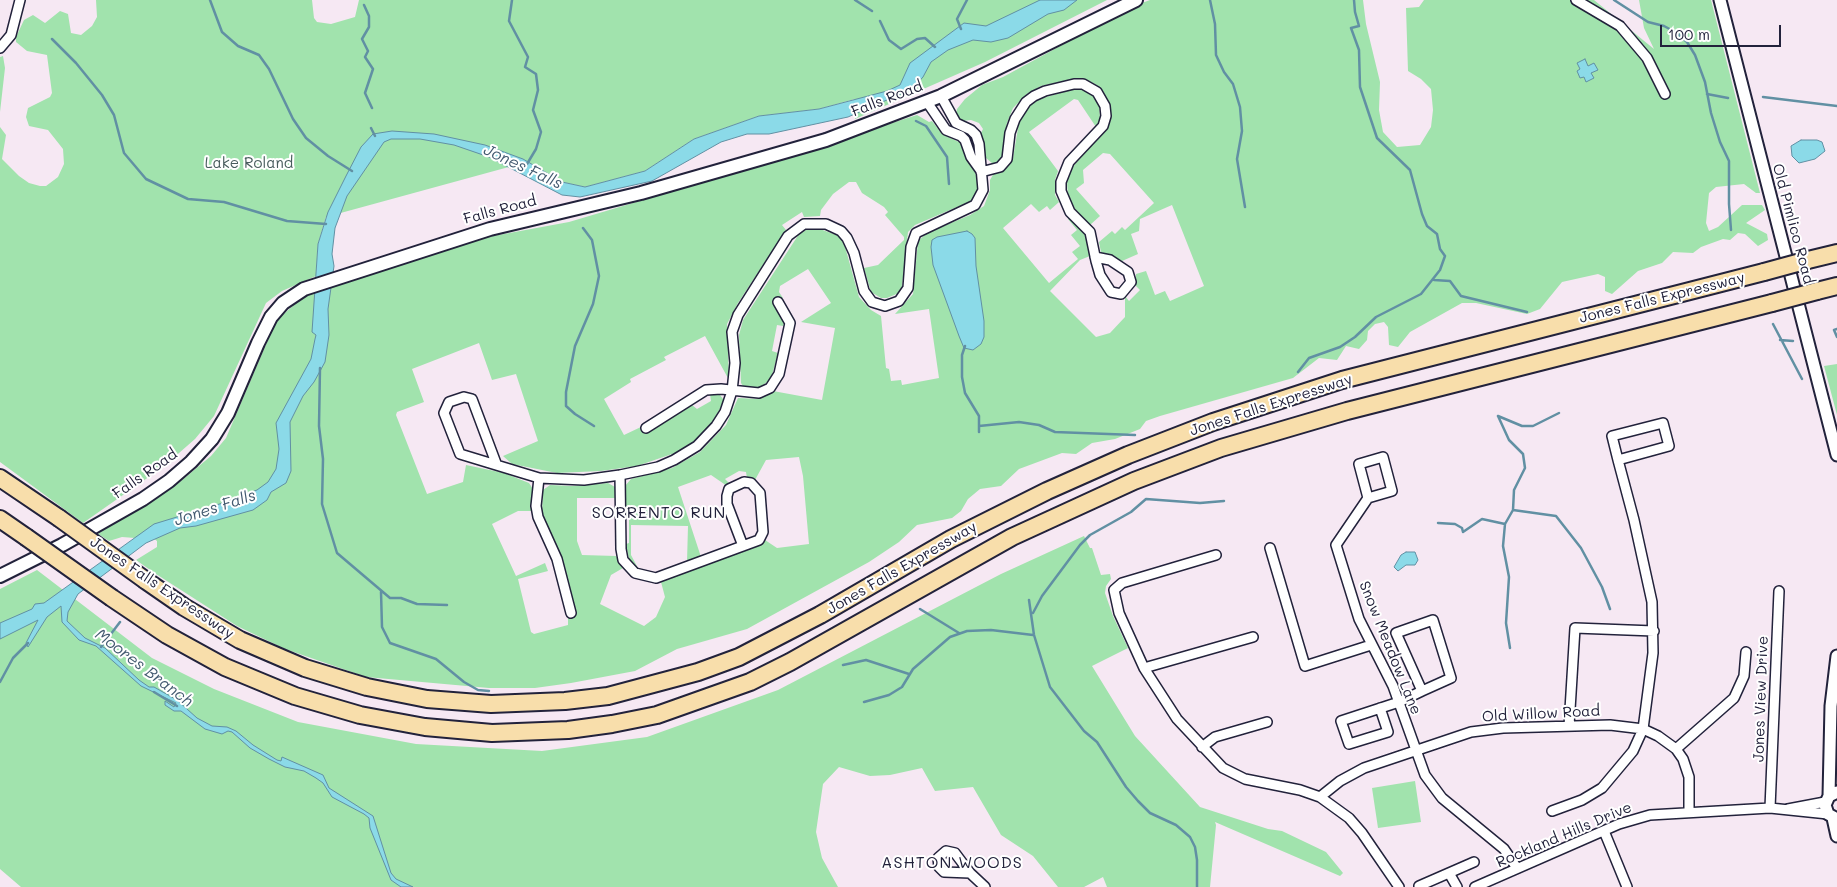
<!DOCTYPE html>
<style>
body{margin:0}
#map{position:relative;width:1837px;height:887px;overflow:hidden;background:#f6e8f3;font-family:Mali,sans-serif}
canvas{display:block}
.scale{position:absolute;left:1660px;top:25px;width:121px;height:22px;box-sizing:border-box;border:2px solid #22223b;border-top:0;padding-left:6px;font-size:15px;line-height:18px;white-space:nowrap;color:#22223b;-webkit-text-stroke:4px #fff;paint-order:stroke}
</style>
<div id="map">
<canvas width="1837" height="887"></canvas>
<div class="scale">100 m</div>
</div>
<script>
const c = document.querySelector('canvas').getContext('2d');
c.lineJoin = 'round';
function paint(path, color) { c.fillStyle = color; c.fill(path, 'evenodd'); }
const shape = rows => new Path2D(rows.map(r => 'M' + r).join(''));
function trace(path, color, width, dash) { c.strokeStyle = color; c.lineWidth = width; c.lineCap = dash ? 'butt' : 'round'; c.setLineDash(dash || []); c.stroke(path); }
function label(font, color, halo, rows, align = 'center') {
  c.font = font + ' Mali,sans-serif'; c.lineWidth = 4; c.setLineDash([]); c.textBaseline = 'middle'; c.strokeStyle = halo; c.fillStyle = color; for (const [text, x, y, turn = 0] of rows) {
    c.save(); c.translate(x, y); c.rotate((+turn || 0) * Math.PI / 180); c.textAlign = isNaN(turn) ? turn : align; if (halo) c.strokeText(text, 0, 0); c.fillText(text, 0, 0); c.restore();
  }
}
paint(shape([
 [96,0,312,0,314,18,317,22,331,24,355,17,359,0,1107,0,985,62,855,119,855,99,819,109,759,116,694,139,645,171,585,187,562,182,527,162,326,217,318,244,316,276,282,291,266,303,214,416,195,439,163,467,83,523,0,462,0,127,6,135,2,159,19,176,29,183,40,186,46,186,58,177,64,164,63,149,48,130,29,126,26,117,28,108,50,97,52,93,47,55,27,51,16,42,16,37,24,20,33,15,45,23,60,11,68,14,71,33,81,35,92,26,97,17],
 [1150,0,1363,0,1366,24,1380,82,1379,110,1383,132,1397,147,1420,145,1431,127,1433,110,1431,89,1421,79,1408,71,1406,8,1419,7,1424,0,1594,0,1654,49,1644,28,1639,0,1711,0,1760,193,1756,193,1744,184,1716,187,1709,193,1706,223,1709,231,1718,227,1742,205,1762,205,1765,210,1746,223,1767,234,1768,240,1758,246,1745,234,1738,233,1730,240,1723,239,1701,247,1693,253,1673,252,1662,263,1638,271,1612,294,1605,291,1605,277,1598,274,1562,282,1540,309,1527,314,1476,303,1462,303,1410,332,1398,347,1389,345,1388,327,1384,322,1375,324,1368,331,1367,340,1359,349,1346,346,1337,360,1319,358,1293,378,1160,416,1146,421,1140,429,1115,439,1092,443,1076,454,1062,453,1019,469,1001,486,980,489,968,499,961,511,952,518,917,525,899,542,869,562,747,629,677,649,635,671,571,683,535,688,489,688,366,677,285,649,237,626,156,574,136,560,157,547,157,541,145,532,135,538,122,537,109,541,98,534,122,516,176,485,211,456,226,438,276,321,305,295,314,291,315,296,330,293,331,287,466,241,569,222,754,167,917,115,929,122,932,121,942,134,961,143,966,158,975,171,978,185,976,195,971,201,915,225,908,232,902,286,899,293,887,298,881,298,871,292,864,268,878,265,904,240,904,237,885,215,888,212,884,207,862,193,856,182,849,182,833,194,821,210,820,216,804,217,802,212,782,225,786,230,738,303,727,324,729,380,705,336,664,357,666,360,630,379,631,382,604,399,624,435,643,426,651,431,655,426,692,405,697,409,711,401,710,394,720,395,723,399,723,403,714,420,697,439,678,452,637,466,601,471,557,473,512,464,503,456,538,441,516,374,492,380,479,343,412,369,424,402,397,412,396,415,427,494,463,482,466,465,504,473,529,483,533,489,531,511,518,511,492,524,516,576,545,563,548,571,518,579,531,632,534,634,568,625,568,616,575,613,563,563,542,512,543,490,550,485,572,486,608,483,615,487,617,498,577,498,577,541,582,555,616,556,623,568,611,575,600,604,644,626,656,617,665,597,661,582,757,546,765,540,777,548,809,544,803,476,799,457,766,460,755,480,747,478,746,472,739,471,725,479,729,483,727,486,711,475,678,487,701,557,687,562,688,526,631,525,631,555,639,570,629,559,626,544,629,543,629,517,626,517,625,486,631,479,672,468,700,452,726,425,738,398,760,399,773,391,822,400,835,328,801,322,831,303,808,269,780,286,779,292,783,298,775,302,785,321,783,326,777,325,772,351,778,353,771,379,759,388,743,386,741,383,739,335,743,320,799,234,808,229,820,229,839,236,844,243,859,297,871,310,881,316,886,368,889,369,891,381,901,380,902,385,939,378,929,309,895,314,913,294,918,241,927,233,970,215,984,206,990,190,990,180,994,173,1001,171,1013,158,1019,122,1026,109,1039,99,1078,88,1093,94,1099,102,1100,118,1096,127,1078,100,1074,99,1029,132,1058,171,1055,180,1055,195,1059,202,1050,210,1047,206,1039,212,1031,204,1003,228,1049,283,1078,259,1072,252,1080,246,1071,235,1077,230,1068,219,1070,217,1081,228,1088,240,1090,256,1080,260,1050,291,1096,337,1110,333,1125,317,1125,296,1129,301,1140,290,1135,285,1136,274,1146,271,1155,295,1165,291,1170,301,1204,286,1172,205,1140,219,1139,231,1131,234,1138,254,1122,261,1101,252,1099,242,1112,231,1115,234,1122,227,1125,230,1154,203,1110,154,1103,153,1083,170,1084,183,1076,189,1100,216,1090,225,1075,209,1068,197,1067,182,1069,171,1108,127,1111,113,1109,103,1103,91,1095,84,1085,79,1072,79,1041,86,1027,94,1013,108,1007,123,1003,153,1000,161,993,164,986,158,981,133,983,129,979,123,971,120,962,121,956,114,957,109,965,99,982,85,1003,77,1134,6],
 [3,56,5,68,0,112,0,57],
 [1837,364,1837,415,1824,366],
 [1084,536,1090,548,1092,548,1101,575,1110,574,1111,579,1106,586,1105,593,1113,616,1128,648,1092,666,1135,736,1200,807,1268,829,1282,831,1326,852,1343,873,1340,876,1215,822,1216,825,1210,887,1107,887,1103,877,1084,887,1058,887,1033,856,1001,835,973,787,935,791,922,768,890,775,870,776,839,767,823,784,816,832,822,858,838,887,21,887,0,869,0,589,37,570,152,658,214,689,298,722,416,744,542,751,647,737,778,690,1001,574],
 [1415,781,1421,822,1378,828,1372,788]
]), '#a1e3ad');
const water = shape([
 [1040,0,1077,0,1064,10,1048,14,1008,38,991,42,973,40,948,50,931,62,923,77,912,89,848,117,769,134,747,134,721,142,652,181,580,197,562,195,489,157,454,145,420,139,391,139,384,142,347,196,335,228,332,254,334,266,328,309,329,335,325,362,314,382,303,396,290,422,291,471,286,483,271,492,267,500,253,510,196,526,180,528,146,543,78,594,68,612,67,621,85,638,105,648,139,680,149,687,154,687,177,700,197,718,212,726,227,727,236,731,253,745,277,760,281,761,282,757,323,775,329,788,373,816,391,873,396,879,413,887,401,887,391,880,370,828,369,818,364,814,332,797,323,783,316,778,304,771,285,767,269,759,250,748,232,732,228,731,222,734,205,729,181,711,174,711,165,705,165,701,174,707,176,703,141,686,96,646,79,640,62,622,61,606,47,617,28,647,26,643,38,620,0,639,0,623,32,609,35,604,44,603,154,524,226,502,257,490,268,482,276,469,279,449,276,423,311,359,315,339,316,335,312,332,318,244,328,212,346,176,361,147,373,134,392,131,434,134,485,145,523,159,562,182,585,187,645,171,694,139,759,116,819,109,887,91,900,85,910,63,964,23,986,26,1040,0],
 [1585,59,1588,66,1594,63,1598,70,1591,73,1594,78,1586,82,1584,77,1580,78,1577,71,1580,69,1577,63,1585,59],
 [1801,140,1817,140,1822,142,1825,151,1815,159,1799,163,1792,156,1791,146,1801,140],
 [967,231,972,234,975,238,976,266,984,321,984,337,981,344,973,350,964,348,959,336,933,265,931,247,932,240,937,237,967,231],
 [1406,552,1415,552,1418,560,1415,565,1406,565,1398,571,1394,567,1401,555,1406,552]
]);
paint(water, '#8bdae8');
trace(water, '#6190a3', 1);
trace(shape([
 [210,0,222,32,238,46,259,55,269,69,293,119,306,138,328,156,352,171],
 [512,0,509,21,528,57,525,67,536,74,538,90,533,110,541,132,536,149,527,164],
 [855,0,872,11],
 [1210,0,1215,24,1216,55,1224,72,1233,84,1240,107,1242,131,1237,159,1245,207],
 [1614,0,1648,22,1664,26,1677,33,1687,42,1695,55,1705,82,1711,113,1720,142,1729,161,1729,204,1731,230],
 [364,5,369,16,369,27,362,39,368,51,365,57,373,69,365,93,372,108],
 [880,21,889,40,901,49,917,39,925,38,935,47],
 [961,29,957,19,967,0],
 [52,39,76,63,102,95,114,115,124,153,146,179,188,199,224,202,287,221,326,224],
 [1707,94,1728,98],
 [1763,97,1837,106],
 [916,121,926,126,947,157,949,184],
 [371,128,375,136],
 [583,228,592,240,599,276,593,304,575,346,566,392,566,406,575,414,594,426],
 [1434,280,1450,281,1461,296,1527,312],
 [1773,324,1802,379],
 [1837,329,1834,330,1837,337],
 [1780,340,1793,341],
 [965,346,962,355,962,377,965,393,979,416,979,432],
 [320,368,319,426,323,459,322,504,337,553,390,598,401,598,417,604,447,605],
 [1298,372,1309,358,1340,347,1355,337,1376,317,1421,294,1440,270,1445,256,1440,249,1437,234,1427,226,1422,214,1410,170,1377,138,1360,87,1359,50,1351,28,1359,26,1355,12,1354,0],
 [1498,416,1509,440,1523,454,1525,468,1514,490,1513,510,1505,524,1503,546,1509,577,1506,623,1510,648],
 [1498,416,1522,426,1533,426,1559,413],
 [979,426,1019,422,1039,425,1055,432,1135,435],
 [1513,510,1556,516,1581,548,1602,587,1610,609],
 [1438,523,1455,524,1462,528,1463,532,1482,519,1505,524],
 [381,592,382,627,390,643,436,659,464,682,478,690,489,691],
 [1029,600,1034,635,1050,687,1084,731,1097,742,1126,787,1138,801,1150,813,1176,825,1190,837,1195,847,1197,860,1197,887],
 [920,609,959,633],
 [1033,613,1042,596,1080,545,1090,535,1131,512,1146,499,1200,503,1224,501],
 [101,647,120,622],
 [843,665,866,660,909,674],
 [0,682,13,658,28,643],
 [154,692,177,706],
 [864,702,889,695,902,687,913,669,950,637,967,631,991,630,1033,635]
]), '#6190a3', 2.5);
const minor = shape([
 [1576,0,1620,26,1647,58,1665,94],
 [0,48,11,35,20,0],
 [927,102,946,130,961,136,965,140,971,157,981,171],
 [981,172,1000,167,1007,159,1010,133,1015,119,1026,102,1034,96,1045,91,1074,84,1083,84,1097,92,1105,106,1106,116,1103,126,1069,162,1061,182,1061,191,1070,212,1090,232,1096,261,1100,275,1111,292,1121,294,1131,282,1128,272,1110,260,1095,257],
 [646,428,706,390,721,389,759,393,770,388,779,374,790,323,778,302],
 [496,463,472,399,464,397,449,402,444,413,460,454,539,478,584,480,620,475,658,467,674,460,697,446,716,426,725,412,732,391,735,363,732,332,738,315,788,236,804,224,826,224,841,231,847,238,854,253,864,291,872,302,885,306,899,301,908,288,911,247,916,233,975,205,983,190,979,144,976,135,971,130,956,123,941,96],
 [620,475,621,549,623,560,635,573,656,578,759,540,763,532,760,493,751,483,744,482,729,489,727,496,727,504,743,546],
 [539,478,536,506,538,517,557,559,571,613],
 [1368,498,1359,464,1383,457,1392,491,1368,498,1336,545,1359,619,1393,686,1425,775,1442,798,1504,849,1517,868],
 [1270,548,1305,666,1371,645],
 [1216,555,1122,583,1114,590,1119,613,1144,668,1177,719,1223,768,1245,779,1300,790,1320,797,1349,818,1362,833,1399,887],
 [1144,668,1253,637],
 [1380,708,1388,732,1349,744,1341,721,1399,702,1422,691,1396,633,1433,620,1451,678,1422,691],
 [1569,726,1575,628,1654,631],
 [1202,747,1215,737,1267,722],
 [1676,749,1734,698,1744,676,1746,652],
 [1320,797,1340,781,1364,768,1471,732,1503,728,1610,725,1643,729,1658,736,1676,749,1683,759,1689,777,1689,812],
 [1770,808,1779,591],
 [1788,809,1825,802],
 [1552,811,1582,800,1602,788,1633,751,1643,729,1653,653,1652,602,1634,520,1618,460,1612,436,1663,423,1669,446,1618,460],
 [1604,831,1627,887],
 [970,873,944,872,939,867,938,858,946,851,955,853,970,873,985,887],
 [1449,873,1457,887],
 [1419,886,1474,862],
 [1475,887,1619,824,1650,815,1770,808,1828,814]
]);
const tertiary = shape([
 [1720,0,1837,455],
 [1837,792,1829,796,1825,805,1828,814,1837,819],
 [1829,796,1831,706,1837,656],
 [1833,818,1837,836]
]);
const secondary = shape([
 [0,576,62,545,143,499,169,481,191,462,212,439,228,413,258,343,271,317,283,303,304,289,490,229,641,193,826,140,941,96,1136,0]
]);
const motorway = shape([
 [1808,260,1837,253],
 [1817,291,1837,286],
 [0,478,59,518],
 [0,519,26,537],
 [145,580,184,607,240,640,305,668,367,687,427,699,491,704,565,701,608,696,698,672,739,657,820,615,951,539,1047,491,1128,455,1213,422,1342,380,1764,272],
 [112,598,167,635,225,667,295,696,360,715,425,727,492,733,568,730,612,724,657,715,750,682,790,662,1012,537,1134,481,1221,448,1347,411,1772,303]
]);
trace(minor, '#22223b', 12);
trace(tertiary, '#22223b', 15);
trace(secondary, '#22223b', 16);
trace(motorway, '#22223b', 20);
trace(minor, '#fff', 9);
trace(tertiary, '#fff', 11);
trace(secondary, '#fff', 12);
trace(motorway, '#f8deab', 16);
const motorwayBridge = shape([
 [1764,272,1808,260],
 [1772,303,1817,291],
 [59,518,145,580],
 [26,537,112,598]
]);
trace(motorwayBridge, '#22223b', 20, []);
trace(motorwayBridge, '#f8deab', 16);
label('15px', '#22223b', '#fff', [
 ["Falls Road",887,99,-21],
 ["Falls Road",500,210,-15],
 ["Old Pimlico Road",1793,224,75],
 ["Jones Falls Expressway",1662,298,-14],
 ["Jones Falls Expressway",1271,405,-18],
 ["Falls Road",145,474,-35],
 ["Jones Falls Expressway",902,568,-30],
 ["Jones Falls Expressway",162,588,34],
 ["Snow Meadow Lane",1390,648,68],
 ["Jones View Drive",1761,699,-88],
 ["Old Willow Road",1541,714,-3],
 ["Rockland Hills Drive",1564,835,-23]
]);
label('15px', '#485c5d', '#fff', [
 ["Lake Roland",249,163]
]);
label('italic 16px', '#42596f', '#fff', [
 ["Jones Falls",523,167,25],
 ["Jones Falls",215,508,-18],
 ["Moores Branch",144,668,37]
]);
c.letterSpacing = '1px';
label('16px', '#22223b', '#fff', [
 ["SORRENTO RUN",659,513],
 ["ASHTON WOODS",952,863]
]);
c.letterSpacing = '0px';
</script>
